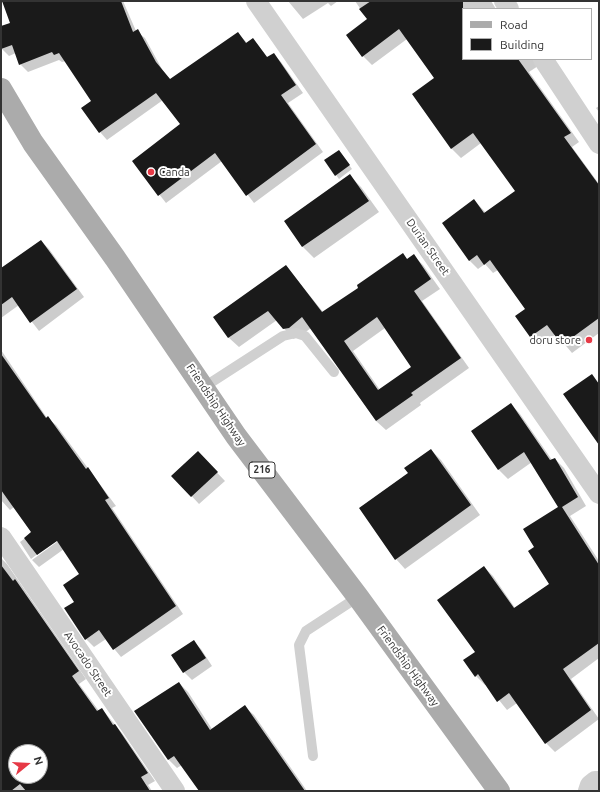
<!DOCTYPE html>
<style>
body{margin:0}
#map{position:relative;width:600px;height:792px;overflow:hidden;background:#fff;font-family:Ubuntu,sans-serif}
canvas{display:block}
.frame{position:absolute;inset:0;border:2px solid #333;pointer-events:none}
.legend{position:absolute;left:462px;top:8px;width:130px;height:52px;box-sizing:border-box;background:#fff;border:1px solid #adadad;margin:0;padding:5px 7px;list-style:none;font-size:12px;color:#333}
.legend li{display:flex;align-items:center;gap:8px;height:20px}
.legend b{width:20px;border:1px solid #adadad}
.north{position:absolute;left:8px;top:744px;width:40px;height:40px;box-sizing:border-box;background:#fff;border:1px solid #adadad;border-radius:50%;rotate:72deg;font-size:11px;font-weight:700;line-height:16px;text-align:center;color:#333}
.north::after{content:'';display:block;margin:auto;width:14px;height:18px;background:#e63946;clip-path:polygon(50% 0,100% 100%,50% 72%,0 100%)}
</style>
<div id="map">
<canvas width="600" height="792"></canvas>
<div class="frame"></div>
<ul class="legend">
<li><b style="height:5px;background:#ababab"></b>Road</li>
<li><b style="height:11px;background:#1a1a1a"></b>Building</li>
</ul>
<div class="north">N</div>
</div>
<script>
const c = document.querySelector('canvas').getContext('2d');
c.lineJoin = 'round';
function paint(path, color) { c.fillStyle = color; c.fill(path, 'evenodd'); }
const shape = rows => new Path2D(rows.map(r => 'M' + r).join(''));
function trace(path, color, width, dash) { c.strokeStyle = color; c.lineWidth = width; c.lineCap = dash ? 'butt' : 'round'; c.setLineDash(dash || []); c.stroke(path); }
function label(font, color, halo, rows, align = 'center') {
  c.font = font + ' Ubuntu,sans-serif'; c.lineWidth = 4; c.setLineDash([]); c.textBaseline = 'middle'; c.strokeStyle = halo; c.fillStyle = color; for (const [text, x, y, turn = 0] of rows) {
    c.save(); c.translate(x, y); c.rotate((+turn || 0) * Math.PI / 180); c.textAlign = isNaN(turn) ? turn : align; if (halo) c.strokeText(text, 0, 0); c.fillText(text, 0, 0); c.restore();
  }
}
paint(shape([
 [3,1,123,1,136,31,145,38,163,71,171,80,238,33,247,43,253,39,268,58,273,54,281,62,303,93,288,103,323,152,254,203,222,161,166,203,133,161,182,124,163,100,107,140,100,132,93,101,66,61,62,62,59,60,28,72,20,64,16,53,9,56,1,48,1,27,11,23],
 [288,1,338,1,331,6,328,3,303,19],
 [355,1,491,1,496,9,463,9,463,59,533,59,538,66,529,72,579,142,572,147,599,184,599,333,572,353,556,334,540,346,516,317,527,309,498,270,493,273,485,264,478,269,469,260,474,200,486,213,516,191,481,143,461,158,452,149,413,95,436,78,407,39,372,65,363,56,368,20],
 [599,106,599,112,596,108],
 [342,155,352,169,339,179,336,175],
 [350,176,361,187,379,212,314,258,303,247,285,221],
 [41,241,49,249,84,297,39,331,19,305,1,318,1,275],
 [403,255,408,260,414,256,423,265,440,289,422,301,469,368,420,403,421,405,386,430,376,421,311,328,299,337,293,339,277,320,239,347,229,338,214,317,286,266,323,312,360,288],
 [385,328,412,367,380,390,353,351],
 [1,350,47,418,56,425,116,506,112,508,183,614,121,657,106,639,94,647,86,639,75,602,81,574,64,549,39,567,32,560,61,539,60,537,31,559,20,542,32,533,14,507,10,510,1,500],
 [511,404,520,414,552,460,555,459,564,468,586,506,570,516,599,561,599,658,571,679,599,719,555,752,546,743,517,703,507,710,486,684,485,685,476,676,476,652,484,567,493,576,515,608,550,584,536,547,559,507,532,462,508,479,499,470,472,432],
 [431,450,441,460,480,515,405,569,396,559,409,474],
 [205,460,225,481,199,504,173,476],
 [1,558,7,564,86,679,79,684,99,711,102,709,122,733,155,781,148,785,152,791,1,791],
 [16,752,40,752,40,776,16,776],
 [194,642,201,649,212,666,192,680,184,672],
 [179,683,188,692,212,729,245,707,254,715,307,791,204,791,182,765,177,768,168,759]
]), '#0003');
paint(shape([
 [2,1,121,1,133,32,138,29,156,62,170,79,238,32,246,43,253,38,267,57,274,53,296,85,281,95,316,144,246,196,215,153,158,196,132,161,180,124,156,93,99,133,81,108,91,101,59,53,54,55,52,52,19,65,12,45,1,49,1,26,10,23],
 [371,1,463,1,463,59,518,59,571,133,564,137,599,185,599,318,562,345,547,325,530,337,515,316,525,309,490,260,484,265,477,255,469,261,442,223,474,199,484,213,515,191,473,133,451,149,412,94,434,78,399,29,362,57,346,35,367,19,359,9],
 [339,150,350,165,335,176,324,160],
 [350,174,369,201,302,247,284,221],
 [41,240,77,289,30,323,12,297,1,305,1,268],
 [403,253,407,259,414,254,431,279,414,291,461,358,411,393,413,395,376,421,302,317,289,328,283,329,268,311,228,338,213,317,286,265,322,312,358,288,357,285],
 [377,317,411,367,378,390,344,341],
 [1,354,46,418,48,416,86,469,88,467,109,498,105,500,176,606,113,650,99,630,85,640,64,608,74,602,63,585,79,574,57,541,37,555,24,538,31,532,1,490],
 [592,374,599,384,599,445,563,394],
 [511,403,550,460,555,458,578,497,562,507,599,565,599,643,563,669,591,710,545,744,509,693,497,702,478,674,475,677,463,660,475,652,437,600,484,566,514,608,549,584,528,551,534,547,523,529,558,507,524,452,498,470,471,431],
 [431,449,471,505,395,560,359,508,408,473,404,468],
 [198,451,218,472,191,497,171,476],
 [1,565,13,581,15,579,79,671,72,676,97,711,102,708,113,725,115,724,148,773,141,777,150,791,26,791,20,784,11,791,1,791],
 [16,752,40,752,40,776,16,776],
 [194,640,206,658,183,673,171,655],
 [179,682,210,730,245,705,305,791,199,791,174,756,168,760,134,711]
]), '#1a1a1a');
trace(shape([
 [204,387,283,336,296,333,305,336,334,372],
 [313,756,299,645,306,631,358,597]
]), '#d0d0d0', 10);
trace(shape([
 [256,1,599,494],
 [504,1,509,9],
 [543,59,599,144],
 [1,537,175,791],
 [588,791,590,785,595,781,599,781]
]), '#d0d0d0', 20);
trace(shape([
 [1,89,33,143,115,258,236,436,358,597,499,791]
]), '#ababab', 22);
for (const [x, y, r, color] of [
 [151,172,4,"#e63946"],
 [589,340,4,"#e63946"]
]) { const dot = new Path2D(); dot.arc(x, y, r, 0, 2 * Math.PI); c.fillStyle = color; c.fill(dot); trace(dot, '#fff', 1.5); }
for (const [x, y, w] of [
 [262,470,26]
]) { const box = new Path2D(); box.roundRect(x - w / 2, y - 8, w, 16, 3); c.fillStyle = '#fff'; c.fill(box); trace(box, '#333', 1); }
label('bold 10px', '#333', null, [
 ["216",262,470]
]);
label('11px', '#333', '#fff', [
 ["Canda",159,172],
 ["doru store",581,340,"right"]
], 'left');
label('11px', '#333', '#fff', [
 ["Durian Street",428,247,55],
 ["Friendship Highway",216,405,56],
 ["Avocado Street",88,664,56],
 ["Friendship Highway",408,666,54]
]);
</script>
